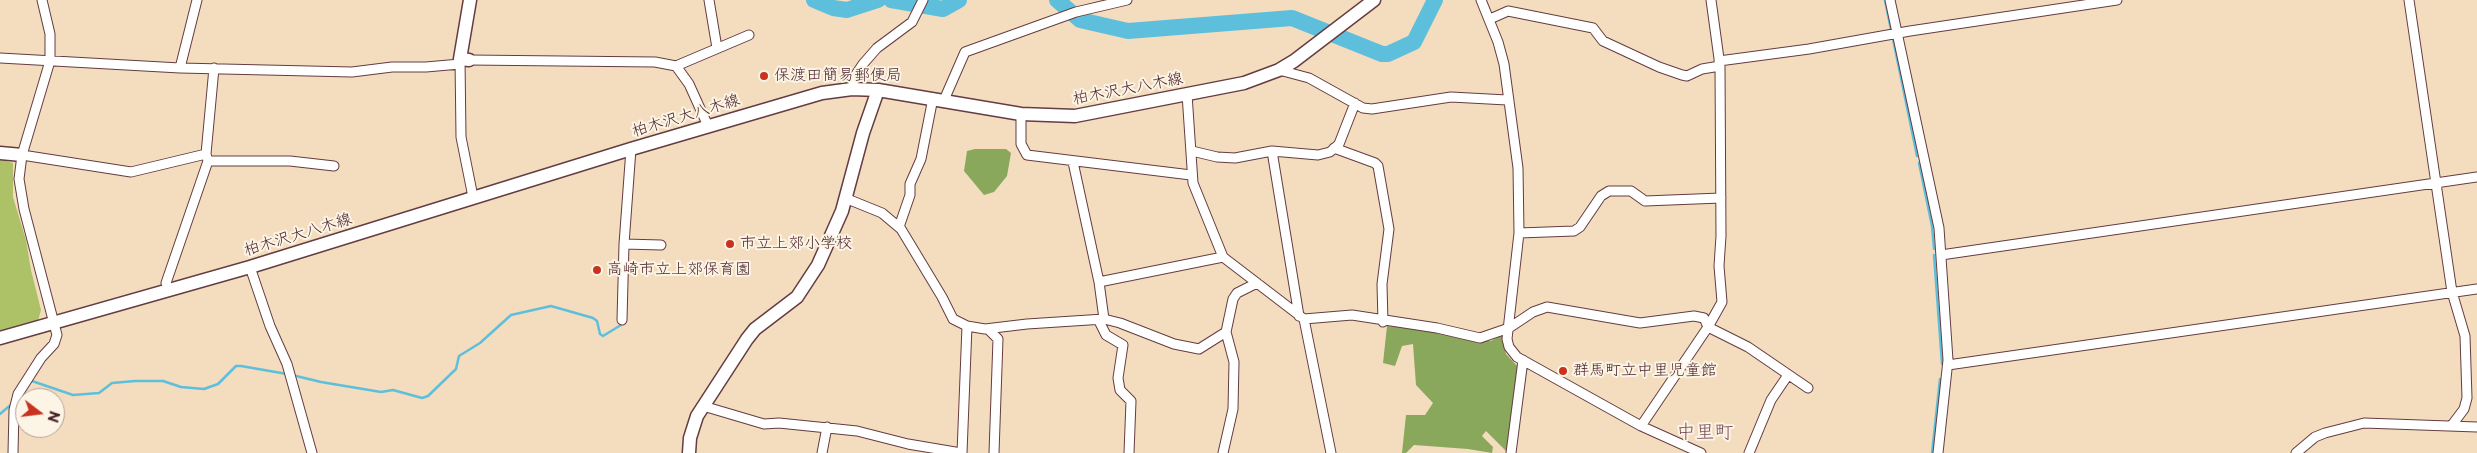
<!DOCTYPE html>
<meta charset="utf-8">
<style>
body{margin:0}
#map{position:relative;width:2477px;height:453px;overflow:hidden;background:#f4ddbe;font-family:"Playpen Sans",sans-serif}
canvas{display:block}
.north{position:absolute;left:15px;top:388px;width:50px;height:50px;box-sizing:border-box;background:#fcf5e5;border:1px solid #b59f9b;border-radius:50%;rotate:105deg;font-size:14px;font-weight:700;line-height:20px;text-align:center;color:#4a1f2b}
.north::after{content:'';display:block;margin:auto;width:18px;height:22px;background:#c8321e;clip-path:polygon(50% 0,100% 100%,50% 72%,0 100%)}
</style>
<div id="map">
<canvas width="2477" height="453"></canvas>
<div class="north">N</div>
</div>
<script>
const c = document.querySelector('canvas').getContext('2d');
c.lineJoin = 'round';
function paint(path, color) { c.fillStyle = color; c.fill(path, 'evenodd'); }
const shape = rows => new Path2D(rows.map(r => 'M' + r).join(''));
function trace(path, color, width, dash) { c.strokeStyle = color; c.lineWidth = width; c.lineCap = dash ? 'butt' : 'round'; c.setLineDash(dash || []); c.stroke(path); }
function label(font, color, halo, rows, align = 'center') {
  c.font = font + ' "Playpen Sans","Klee One",sans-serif'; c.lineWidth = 4; c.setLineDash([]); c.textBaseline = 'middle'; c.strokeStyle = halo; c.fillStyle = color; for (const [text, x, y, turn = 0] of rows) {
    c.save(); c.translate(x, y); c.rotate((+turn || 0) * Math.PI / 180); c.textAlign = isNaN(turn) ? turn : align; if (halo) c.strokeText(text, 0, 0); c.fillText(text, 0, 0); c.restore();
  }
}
paint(shape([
 [0,159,13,163,13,197,26,240,31,270,41,310,38,321,0,332]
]), '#adc267');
paint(shape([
 [975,149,1006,149,1011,153,1007,176,994,192,984,195,964,171,967,151],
 [1387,326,1437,331,1453,337,1491,341,1502,335,1506,354,1519,368,1506,451,1486,431,1482,436,1493,447,1492,453,1468,449,1414,445,1406,453,1402,453,1406,415,1425,415,1433,403,1416,385,1413,344,1402,346,1395,366,1383,363]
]), '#8aa85c');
trace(shape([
 [1885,0,1891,30],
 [1893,39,1917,156],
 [1919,163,1932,226,1934,249],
 [1934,255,1942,364],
 [292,375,321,382,381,392,393,390,422,398,428,396,456,369,459,356,480,343,511,315,551,306,593,318,597,321,600,334,603,336,621,325],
 [29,380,73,395,99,393,112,383,135,381,163,381,181,387,204,389,218,384,236,366,241,366,287,374],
 [0,414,13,403],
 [1932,453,1940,379]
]), '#5ebfdc', 2.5);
trace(shape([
 [814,0,833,8,847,10,878,0],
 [891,0,943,9,959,0],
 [1057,0,1080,20,1128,31,1292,18,1382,54,1388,54,1414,42,1435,0]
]), '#5ebfdc', 16);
const street = shape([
 [709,0,717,48],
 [1481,0,1498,42,1504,64,1518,168,1519,233,1507,339,1509,347,1517,357,1641,426,1701,453],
 [1890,0,1939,228,1948,360,1938,453],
 [2409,0,2452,292,2465,336,2467,398,2464,409,2452,425],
 [1490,19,1508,11,1593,28,1603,41,1659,67,1682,75,1687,76,1702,69,1720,66],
 [0,58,180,68,352,72,392,67,426,67,460,64],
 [460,59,461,137,473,197],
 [469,60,655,62,676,66,689,84,708,126],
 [1719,61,1809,49,1910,31,2117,0],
 [676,66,749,35],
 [180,68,197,0],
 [1279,70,1309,78,1363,108,1372,109,1451,97,1507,100],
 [852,89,855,76,863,64,877,48,912,22,923,0],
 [1187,94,1193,183,1223,257,1304,319,1331,453],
 [944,100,965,52,1076,12,1127,0],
 [1021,114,1021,144,1027,155,1191,175],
 [1334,148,1375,163,1378,166,1389,229,1382,284,1383,322],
 [1192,151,1217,157,1235,158,1272,151,1318,155,1330,152,1339,144,1355,103],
 [1272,151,1299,316],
 [22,155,131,172,206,154],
 [208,161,290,161,334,166],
 [1073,162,1099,282,1104,319],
 [845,198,882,213,901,229,942,297,953,319,967,326,985,329,1027,324,1104,319,1120,323,1174,344,1199,349,1226,332],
 [899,227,910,195,910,184,921,159,933,98],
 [1519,233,1574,231,1580,227,1601,196,1609,191,1631,191,1645,201,1721,198],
 [624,244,661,245],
 [1941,255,2477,177],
 [250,267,270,326,287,364,312,453],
 [1099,282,1223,257],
 [169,289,166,283,208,161,206,154,214,68],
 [1304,319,1352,315,1437,328,1480,338,1509,328,1533,312,1547,307,1640,323,1694,316,1704,318,1708,327,1748,347,1808,388],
 [622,320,624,244,631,149],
 [1099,321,1106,335,1123,345,1118,378,1120,390,1131,401,1129,453],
 [988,329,998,339,994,453],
 [1948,365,2477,289],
 [703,406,764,424,779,423,857,431,908,444,961,453],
 [1641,426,1708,327,1722,302,1719,266,1721,236,1720,66,1711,0],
 [13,453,14,410,18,394,41,358,54,344,57,335,24,209,19,179,22,155,50,61,50,34,42,0],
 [822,453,827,427],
 [962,453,967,326],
 [1223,453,1233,409,1234,362,1226,332,1233,299,1237,293,1257,283],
 [1511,453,1523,360],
 [1749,453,1771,400,1788,375],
 [2296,453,2315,437,2325,433,2364,423,2477,427]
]);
const secondary = shape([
 [469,60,460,59,470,0],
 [0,153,22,155],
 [0,338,250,267,631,149,822,93,852,89,878,90,1021,114,1075,116,1244,83,1279,70,1294,61,1374,0],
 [689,453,690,438,697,416,747,339,755,329,797,297,818,265,842,211,863,133,878,90]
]);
trace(street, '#643c41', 11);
trace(secondary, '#643c41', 15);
trace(street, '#fff', 9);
trace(secondary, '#fff', 12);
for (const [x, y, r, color] of [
 [764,76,5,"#c8321e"],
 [730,244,5,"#c8321e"],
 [597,270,5,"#c8321e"],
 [1563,371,5,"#c8321e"]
]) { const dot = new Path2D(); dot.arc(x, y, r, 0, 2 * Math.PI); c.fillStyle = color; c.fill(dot); trace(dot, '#fcf5e5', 2); }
label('16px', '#4a1f2b', '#fcf5e5', [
 ["保渡田簡易郵便局",774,76],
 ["市立上郊小学校",740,244],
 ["高崎市立上郊保育園",607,270],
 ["群馬町立中里児童館",1573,371]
], 'left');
label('16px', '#4a1f2b', '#fcf5e5', [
 ["柏木沢大八木線",1128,89,-11],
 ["柏木沢大八木線",686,116,-17],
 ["柏木沢大八木線",298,235,-17]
]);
label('19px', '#7e515e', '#fcf5e5', [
 ["中里町",1705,433]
]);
</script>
